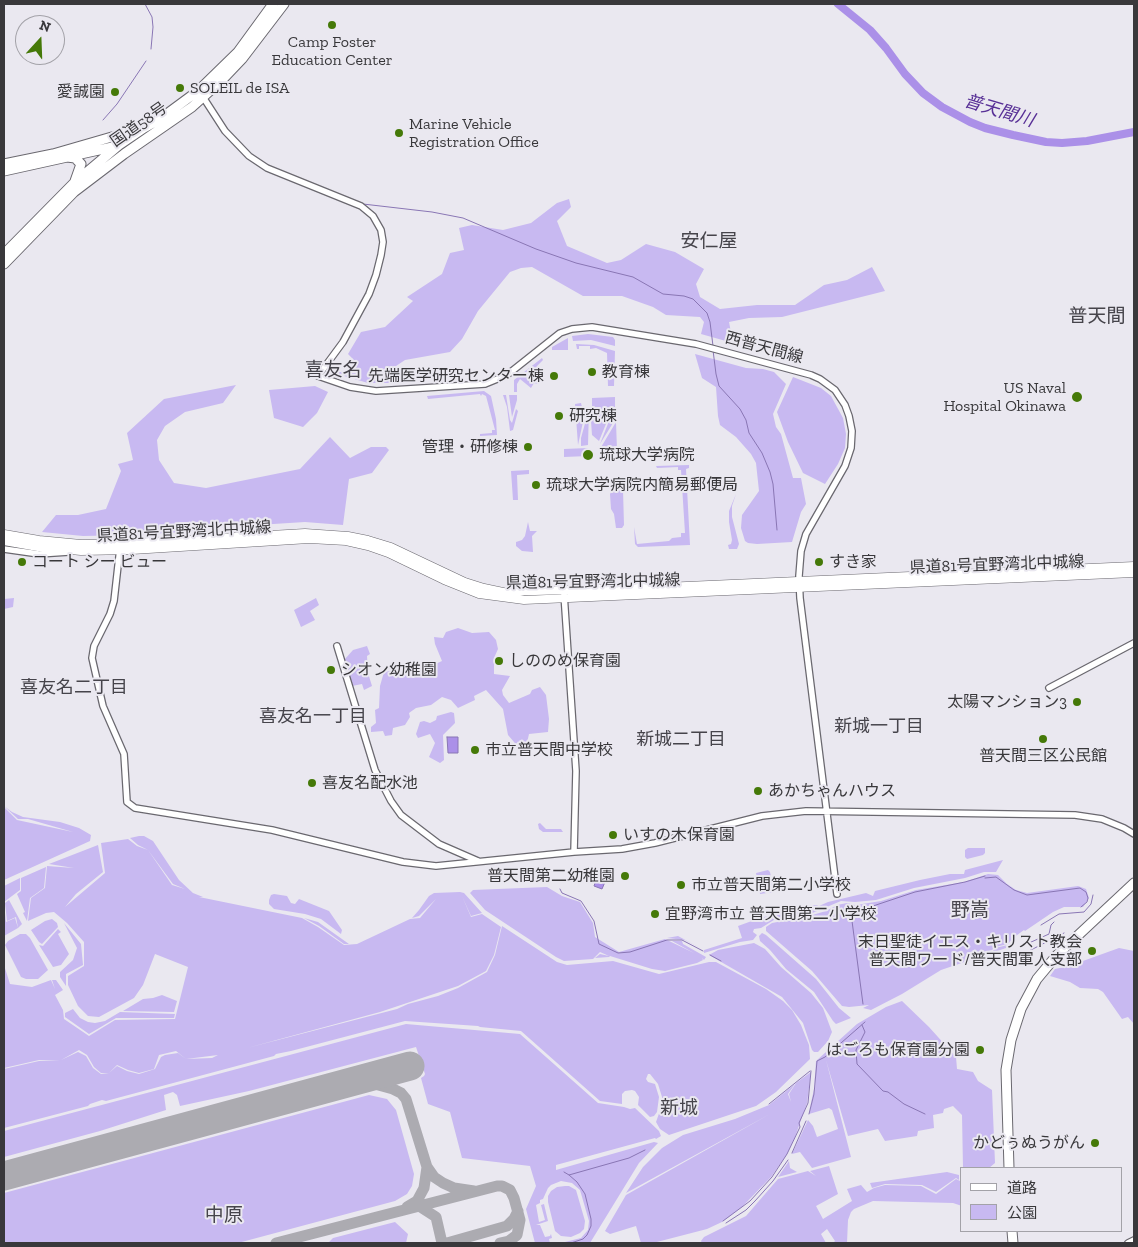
<!DOCTYPE html>
<meta charset="utf-8">
<style>
body{margin:0}
#map{position:relative;width:1138px;height:1247px;overflow:hidden;background:#eae8f0;font-family:"Zilla Slab","Noto Sans JP",serif}
canvas{display:block}
.frame{position:absolute;inset:0;border:5px solid #39383b;pointer-events:none}
.legend{position:absolute;left:960px;top:1167px;width:162px;height:65px;box-sizing:border-box;background:#eae8f0;border:1px solid #a3a2a8;margin:0;padding:6px 9px;list-style:none;font-size:15px;color:#39383b}
.legend li{display:flex;align-items:center;gap:10px;height:25px}
.legend b{width:25px;border:1px solid #a3a2a8}
.north{position:absolute;left:15px;top:15px;width:50px;height:50px;box-sizing:border-box;background:#eae8f0;border:1px solid #a3a2a8;border-radius:50%;rotate:20deg;font-size:14px;font-weight:700;line-height:20px;text-align:center;color:#39383b}
.north::after{content:'';display:block;margin:auto;width:18px;height:22px;background:#457908;clip-path:polygon(50% 0,100% 100%,50% 72%,0 100%)}
</style>
<div id="map">
<canvas width="1138" height="1247"></canvas>
<div class="frame"></div>
<ul class="legend">
<li><b style="height:6px;background:#fff"></b>道路</li>
<li><b style="height:14px;background:#c8b9f1"></b>公園</li>
</ul>
<div class="north">N</div>
</div>
<script>
const c = document.querySelector('canvas').getContext('2d');
c.lineJoin = 'round';
function paint(path, color) { c.fillStyle = color; c.fill(path, 'evenodd'); }
const shape = rows => new Path2D(rows.map(r => 'M' + r).join(''));
function trace(path, color, width, dash) { c.strokeStyle = color; c.lineWidth = width; c.lineCap = dash ? 'butt' : 'round'; c.setLineDash(dash || []); c.stroke(path); }
function label(font, color, halo, rows, align = 'center') {
  c.font = font + ' "Zilla Slab","Noto Sans JP",serif'; c.lineWidth = 4; c.setLineDash([]); c.textBaseline = 'middle'; c.strokeStyle = halo; c.fillStyle = color; for (const [text, x, y, turn = 0] of rows) {
    c.save(); c.translate(x, y); c.rotate((+turn || 0) * Math.PI / 180); c.textAlign = isNaN(turn) ? turn : align; if (halo) c.strokeText(text, 0, 0); c.fillText(text, 0, 0); c.restore();
  }
}
paint(shape([
 [569,199,571,207,557,221,567,246,607,263,621,260,646,244,675,252,704,269,696,284,700,297,720,309,757,305,795,305,824,285,847,280,872,267,885,291,782,317,749,318,729,322,733,343,701,334,704,322,700,317,666,315,653,307,622,296,583,296,532,267,521,268,510,272,478,311,462,339,450,352,405,360,396,366,392,383,368,383,334,373,354,370,358,364,348,354,361,332,385,327,413,301,407,297,442,274,450,253,464,250,459,228,472,225,503,230,531,223,557,203],
 [588,334,613,337,615,340,615,346,591,340,573,341,572,336],
 [568,338,568,350,552,350,552,347],
 [576,344,594,345,615,351,614,386,608,386,607,353,596,348,590,349,590,346,579,346,579,349,577,349],
 [695,354,746,368,763,369,774,372,786,384,773,414,776,427,781,434,793,478,801,478,806,504,801,512,792,542,757,544,748,543,745,541,741,528,742,515,759,491,756,463,751,454,736,437,720,425,718,416,716,387,702,378],
 [542,358,543,360,537,366,538,384,534,383,531,388,520,379,517,384,517,392,514,392,514,380],
 [793,377,821,388,831,396,843,418,846,434,845,448,838,464,825,484,803,473,788,442,777,412],
 [236,385,223,403,185,412,165,426,157,440,159,460,174,483,206,488,300,469,330,437,350,458,371,447,386,447,389,450,372,473,349,479,343,525,305,522,210,528,186,532,132,535,83,536,42,532,56,515,78,515,106,509,121,471,118,464,133,460,127,433,164,399],
 [315,386,328,392,317,413,303,427,274,418,269,390],
 [484,391,491,396,496,419,497,435,480,436,480,434,492,433,492,430,495,430,486,396,482,394,481,396,480,394,428,399,427,396],
 [503,395,506,395,510,420,512,423,516,409,518,411,513,430,510,431,507,407],
 [517,395,517,400,512,417,509,395],
 [615,397,615,407,604,408,604,411,607,411,608,419,599,441,592,435,590,407,592,407,592,398],
 [581,403,582,407,586,408,578,445,575,404],
 [589,409,588,445,581,446,581,438],
 [611,411,615,411,616,418,600,444,609,421,609,413],
 [616,422,617,450,610,451,606,455,600,449],
 [588,448,590,454,588,456,564,457,564,449],
 [689,465,689,468,686,469,690,545,638,547,635,544,634,527,637,544,669,541,672,538,681,537,681,533,685,533,681,470,678,470,678,467,657,468,656,466],
 [529,470,529,474,517,475,518,500,513,500,511,471],
 [619,487,623,490,624,525,622,528,616,528,614,514,611,509,610,494,613,489],
 [736,494,732,506,732,517,739,544,737,549,729,549,728,545,731,544,732,540,729,522,729,511],
 [528,522,530,531,537,531,532,536,533,552,522,551,516,546,516,542,522,540,525,536],
 [14,598,13,607,4,609,4,599],
 [316,598,319,605,310,611,315,620,301,627,294,610],
 [458,628,472,633,489,632,496,640,498,649,494,658,494,674,510,676,502,690,503,695,509,703,530,694,532,690,540,687,546,695,549,719,548,732,529,734,527,743,520,749,508,735,503,709,486,690,474,696,475,700,458,708,451,700,442,697,431,705,416,708,409,713,410,717,405,725,393,728,392,735,385,736,383,731,371,732,371,727,376,723,375,710,379,708,380,686,384,672,406,668,418,672,442,661,435,644,434,637,443,638,446,632],
 [367,646,370,654,367,656,368,673,372,686,364,690,362,684,352,686,345,659,353,650],
 [451,712,454,713,455,723,443,735,444,760,440,763,429,757,435,743,430,734,418,738,416,734,420,722,424,721,430,723,436,720,437,716],
 [4,806,12,812,23,817,60,822,79,828,91,835,90,841,4,880,4,807,17,820,73,832,28,819,18,819],
 [540,823,546,829,561,829,563,832,543,832,539,829,538,824],
 [139,836,144,836,153,841,179,880,193,893,203,897,199,897,302,918,318,927,344,945,357,944,410,919,420,918,436,899,419,916,412,918,419,910,429,896,434,893,460,892,464,893,482,913,471,916,462,896,471,917,482,914,501,927,494,955,486,971,458,986,380,1012,247,1048,397,1009,408,1004,438,996,458,988,487,972,495,955,502,926,557,962,567,965,613,961,659,974,709,962,716,962,766,989,783,1001,792,1010,801,1025,809,1045,810,1059,776,1092,756,1106,669,1135,660,1129,656,1122,662,1105,662,1097,658,1084,650,1074,648,1074,646,1079,648,1082,655,1084,659,1097,657,1112,654,1116,650,1117,638,1105,639,1097,635,1091,632,1090,625,1091,622,1094,622,1104,600,1101,521,1031,480,1027,478,1026,405,1021,291,1051,276,1054,274,1056,106,1101,102,1100,90,1104,88,1106,4,1128,4,1069,39,1061,60,1060,39,1060,4,1068,4,965,10,984,32,987,51,980,55,989,52,980,56,980,63,990,55,995,63,1010,64,1019,89,1036,115,1020,175,1019,188,967,155,954,143,985,134,998,99,1017,88,1016,78,1006,68,985,68,976,84,966,84,942,67,923,54,912,46,913,28,921,31,898,45,888,47,866,74,868,49,864,98,845,103,872,76,894,65,907,105,873,101,843,128,839,137,846,148,850,172,885,185,889,173,884,148,850,138,845,130,838],
 [79,1050,87,1055,94,1067,101,1073,109,1073,117,1065,128,1070,139,1073,154,1069,159,1055,176,1051,186,1059,218,1055,212,1058,186,1059,178,1053,165,1055,161,1057,155,1069,139,1074,127,1071,117,1066,109,1073,101,1074,93,1068,86,1056,78,1052,61,1060],
 [968,848,985,848,985,853,983,855,967,859,965,857,965,850],
 [1003,860,996,872,984,872,965,878,914,888,876,900,855,902,841,901,810,914,777,918,761,928,754,929,753,932,757,935,753,940,740,942,704,953,704,950,685,940,667,938,678,936,704,950,742,938,738,926,760,918,809,906,816,905,819,906,828,902,866,893,873,896,875,891,920,880,950,874,964,874,965,870],
 [46,867,44,888,30,898,27,921,23,913,25,912,17,894,21,891,21,878],
 [768,870,770,872,774,892,760,894,756,873],
 [988,874,998,875,1007,884,1016,890,1027,893,1078,886,1086,889,1089,898,1083,907,1064,907,1053,912,1025,931,1024,930,1013,938,1008,944,995,947,992,950,969,956,993,951,995,948,1008,945,1006,948,941,970,902,994,871,1010,863,1008,869,1005,849,1007,842,1006,812,971,766,931,766,927,772,923,809,916,826,911,837,905,847,903,855,905,860,909,879,904,860,908,856,905,881,901,916,890,964,882],
 [20,878,20,890,4,902,4,886],
 [547,887,562,896,580,902,593,923,595,937,619,952,665,939,694,953,672,941,682,941,683,944,706,957,704,960,702,958,703,960,697,963,665,971,652,969,610,956,609,957,595,958,600,954,609,956,600,952,593,959,564,961,556,957,485,910,470,893,473,890],
 [274,894,287,896,291,903,295,904,299,899,329,911,342,930,341,934,321,919,305,914,274,909,269,904,269,900,271,895],
 [9,900,22,924,18,928,16,917,7,921,5,903],
 [4,903,6,922,15,918,18,928,4,936],
 [304,918,318,922,349,944,344,944,319,926],
 [52,919,57,923,58,927,42,944,39,942,31,930,45,921],
 [64,923,81,944,83,965,66,974,66,986,60,977,60,972,73,960,77,948],
 [58,929,61,932,58,934,69,954,61,965,53,967,39,945,43,946],
 [762,933,766,935,816,979,839,1008,851,1018,836,1024,833,1021,814,992,786,969,770,950,760,941,759,936],
 [20,934,26,934,30,938,48,970,38,979,26,979,21,977,5,945,8,941],
 [754,943,765,949,781,967,811,993,823,1008,832,1032,828,1041,818,1052,814,1052,812,1050,803,1023,782,997,709,955,718,950],
 [1119,948,1134,951,1134,1024,1128,1017,1122,1019,1103,992,1098,989,1080,988,1070,982,1050,976,1055,969,1069,966],
 [162,995,177,1001,174,1012,123,1011,143,999,153,998],
 [902,1001,929,1027,956,1057,957,1069,973,1072,978,1081,992,1090,995,1163,989,1168,963,1168,962,1115,953,1106,944,1109,943,1113,933,1115,934,1128,918,1131,917,1136,885,1141,878,1129,848,1136,826,1060,851,1157,812,1168,800,1152,792,1154,808,1120,813,1126,817,1137,838,1129,832,1110,829,1108,809,1114,815,1091,816,1065,814,1094,809,1112,814,1089,816,1061,857,1024,886,1007],
 [73,1009,80,1018,88,1022,95,1023,105,1021,120,1012,175,1014,174,1018,116,1018,89,1034,65,1017,65,1013],
 [406,1024,520,1034,598,1103,624,1107,630,1109,635,1108,659,1131,661,1136,656,1139,655,1138,556,1165,556,1170,654,1142,658,1143,639,1163,590,1243,561,1243,581,1238,588,1230,589,1221,580,1190,572,1183,561,1181,551,1185,548,1188,543,1199,540,1200,540,1203,536,1205,539,1222,545,1220,541,1205,544,1204,548,1221,536,1225,540,1225,545,1237,550,1236,551,1234,552,1238,549,1239,550,1243,535,1243,526,1209,536,1186,530,1166,462,1158,450,1112,428,1104,421,1078,424,1076,425,1074,416,1047,249,1091,180,1106,177,1095,173,1092,164,1095,166,1110,100,1131,4,1157,4,1131],
 [811,1072,807,1103,795,1137,787,1154,771,1177,742,1207,722,1222,707,1229,653,1243,641,1243,636,1226,610,1234,605,1231,626,1195,770,1114,626,1193,643,1167,662,1148,683,1135,735,1119,769,1105,795,1084,788,1094,791,1102,789,1094,796,1083],
 [369,1095,387,1099,396,1110,414,1174,412,1186,407,1194,395,1201,238,1243,4,1243,4,1193],
 [789,1161,790,1168,797,1172,778,1177],
 [829,1166,838,1194,816,1206,823,1219,852,1201,847,1189,861,1185,867,1192,874,1188,885,1185,921,1186,936,1194,956,1179,960,1181,962,1177,962,1206,953,1203,873,1201,854,1209,851,1212,848,1220,847,1243,833,1243,835,1241,827,1229,821,1234,826,1243,702,1243,701,1241,704,1237,746,1216,778,1179,808,1171,816,1176,810,1171],
 [947,1172,959,1175,959,1180,956,1178,936,1192,922,1185,885,1184,872,1188,870,1183],
 [565,1186,569,1186,576,1190,585,1221,584,1229,580,1233,571,1237,561,1236,555,1231,548,1202,548,1196,551,1191,557,1187],
 [395,1222,408,1234,406,1243,328,1243,333,1238]
]), '#c8b9f1');
const water = shape([
 [447,737,458,737,458,753,448,753,447,737],
 [599,871,611,874,608,882,605,882,602,889,594,886,599,871]
]);
paint(water, '#ab90e8');
trace(water, '#8976b4', 1);
trace(shape([
 [145,4,152,17,153,27,151,49],
 [103,120,117,104,146,61],
 [363,204,432,212,463,218,536,249,576,263,633,277,663,294,684,296,693,299,707,313,710,322,713,346],
 [713,350,716,374,719,386,740,409,746,420,749,433,762,453,770,472,773,484,777,530],
 [985,878,996,877,1014,890,1027,895,1080,888,1086,892,1088,898,1087,902,1081,907],
 [560,889,562,893,581,901,594,921,599,944,618,953,630,952,667,940,682,940,703,951],
 [1041,925,1059,914,1084,912,1091,904,1093,895],
 [1026,942,1029,943,1049,934,1051,925,1054,922],
 [710,955,721,961],
 [1001,957,1025,953,1064,933],
 [863,1004,852,921,855,912,915,892,965,882,985,876],
 [862,1025,865,1032,856,1050,857,1064,883,1091,888,1092,904,1104,925,1114],
 [769,1104,810,1071],
 [809,1114,814,1094,817,1061,825,1057,865,1022],
 [792,1153,806,1121],
 [564,1172,569,1175,576,1173,629,1158,645,1150],
 [569,1175,577,1182,585,1194,591,1219,591,1226,587,1235,583,1239,571,1243],
 [723,1221,750,1201,772,1177,787,1154,800,1127,799,1123,808,1103,811,1071],
 [726,1223,746,1210,755,1201,773,1181,788,1160]
]), '#8976b4', 1);
trace(shape([
 [838,4,870,30,886,48,905,74,923,93,942,107,970,122,985,128,1013,135,1046,142,1062,143,1087,141,1134,132]
]), '#ab90e8', 8);
trace(shape([
 [360,1080,393,1089,401,1093,406,1099,427,1167,424,1188,417,1201,407,1207],
 [427,1167,434,1177,443,1183,454,1188,474,1191],
 [419,1206,436,1217,442,1243],
 [276,1243,497,1186,502,1186,510,1190,514,1198,520,1220,517,1235,509,1241,500,1243],
 [447,1243,507,1226,514,1219,518,1211]
]), '#acabb1', 11);
trace(shape([
 [4,1176,410,1066]
]), '#acabb1', 29);
const minor = shape([
 [203,97,225,131,249,156,267,168,361,206,373,216,381,230,383,242,381,255,376,275,369,294,343,342,318,376,350,387,376,391,485,384,507,375,560,333,572,329,592,327,696,344,811,375,820,379,835,390,845,405,849,416,852,431,851,448,845,466,806,534,801,551,799,576,800,598,837,894],
 [120,548,114,601,110,614,94,646,92,658,103,706,124,754,127,802,135,808,272,830,403,862,436,866,574,852,622,849,655,843,762,816,806,811,1075,815,1102,819,1124,828,1134,834],
 [4,549,39,554,69,552],
 [564,594,576,771,574,852],
 [337,646,375,770,391,801,401,815,439,844,478,861],
 [1049,688,1134,643],
 [1128,1243,1134,1240]
]);
const major = shape([
 [4,534,39,540,81,544,131,543,305,533,348,536,368,540,391,547,465,582,484,588,503,592,664,587,1134,566],
 [4,541,38,547,81,551,132,550,309,539,346,541,368,546,388,553,444,580,479,594,524,600,1134,573]
]);
const highway = shape([
 [67,157,75,158,81,164,75,181],
 [4,164,53,154,136,130],
 [4,171,117,146],
 [4,254,74,183,99,162,119,145,144,128,160,119,198,91,238,52,273,4],
 [4,264,74,192,124,154,192,107,222,80,242,59,284,4],
 [1009,1168,1006,1070,1011,1040,1021,1009,1037,979,1057,955,1134,883],
 [1012,1231,1013,1243]
]);
trace(minor, '#6a686f', 8);
trace(major, '#6a686f', 9);
trace(highway, '#6a686f', 11);
trace(minor, '#fff', 5.5);
trace(major, '#fff', 8);
trace(highway, '#fff', 9);
for (const [x, y, r, color] of [
 [332,25,5,"#457908"],
 [180,88,5,"#457908"],
 [115,92,5,"#457908"],
 [399,133,5,"#457908"],
 [592,372,5,"#457908"],
 [554,376,5,"#457908"],
 [1077,397,6,"#457908"],
 [559,416,5,"#457908"],
 [528,447,5,"#457908"],
 [588,455,6,"#457908"],
 [536,485,5,"#457908"],
 [22,562,5,"#457908"],
 [819,562,5,"#457908"],
 [499,661,5,"#457908"],
 [331,670,5,"#457908"],
 [1077,702,5,"#457908"],
 [1043,739,5,"#457908"],
 [475,750,5,"#457908"],
 [312,783,5,"#457908"],
 [758,791,5,"#457908"],
 [613,835,5,"#457908"],
 [625,876,5,"#457908"],
 [681,885,5,"#457908"],
 [655,914,5,"#457908"],
 [1092,951,5,"#457908"],
 [980,1050,5,"#457908"],
 [1095,1143,5,"#457908"]
]) { const dot = new Path2D(); dot.arc(x, y, r, 0, 2 * Math.PI); c.fillStyle = color; c.fill(dot); trace(dot, '#eae8f0', 2); }
label('16px', '#39383b', '#eae8f0', [
 ["Camp Foster",332,42,"center"],
 ["Education Center",332,60,"center"],
 ["SOLEIL de ISA",190,88],
 ["愛誠園",105,92,"right"],
 ["Marine Vehicle",409,124],
 ["Registration Office",409,142],
 ["教育棟",602,372],
 ["先端医学研究センター棟",544,376,"right"],
 ["US Naval",1066,388,"right"],
 ["Hospital Okinawa",1066,406,"right"],
 ["研究棟",569,416],
 ["管理・研修棟",518,447,"right"],
 ["琉球大学病院",599,455],
 ["琉球大学病院内簡易郵便局",546,485],
 ["コート シー ビュー",32,562],
 ["すき家",829,562],
 ["しののめ保育園",509,661],
 ["シオン幼稚園",341,670],
 ["太陽マンション3",1067,702,"right"],
 ["市立普天間中学校",485,750],
 ["普天間三区公民館",1043,756,"center"],
 ["喜友名配水池",322,783],
 ["あかちゃんハウス",768,791],
 ["いすの木保育園",623,835],
 ["普天間第二幼稚園",615,876,"right"],
 ["市立普天間第二小学校",691,885],
 ["宜野湾市立 普天間第二小学校",665,914],
 ["末日聖徒イエス・キリスト教会",1082,942,"right"],
 ["普天間ワード/普天間軍人支部",1082,960,"right"],
 ["はごろも保育園分園",970,1050,"right"],
 ["かどぅぬうがん",1085,1143,"right"]
], 'left');
label('16px', '#39383b', '#eae8f0', [
 ["国道58号",139,125,-35],
 ["西普天間線",764,348,15],
 ["県道81号宜野湾北中城線",184,532,-3],
 ["県道81号宜野湾北中城線",997,565,-2],
 ["県道81号宜野湾北中城線",593,582,-1]
]);
label('italic 18px', '#583096', '#eae8f0', [
 ["普天間川",999,111,17]
]);
label('18px', '#46444b', '#eae8f0', [
 ["喜友名二丁目",74,688],
 ["喜友名一丁目",313,717],
 ["新城一丁目",879,727],
 ["新城二丁目",681,740]
]);
label('19px', '#46444b', '#eae8f0', [
 ["安仁屋",709,242],
 ["普天間",1097,317],
 ["喜友名",333,371],
 ["野嵩",970,911],
 ["新城",679,1109],
 ["中原",224,1216]
]);
</script>
